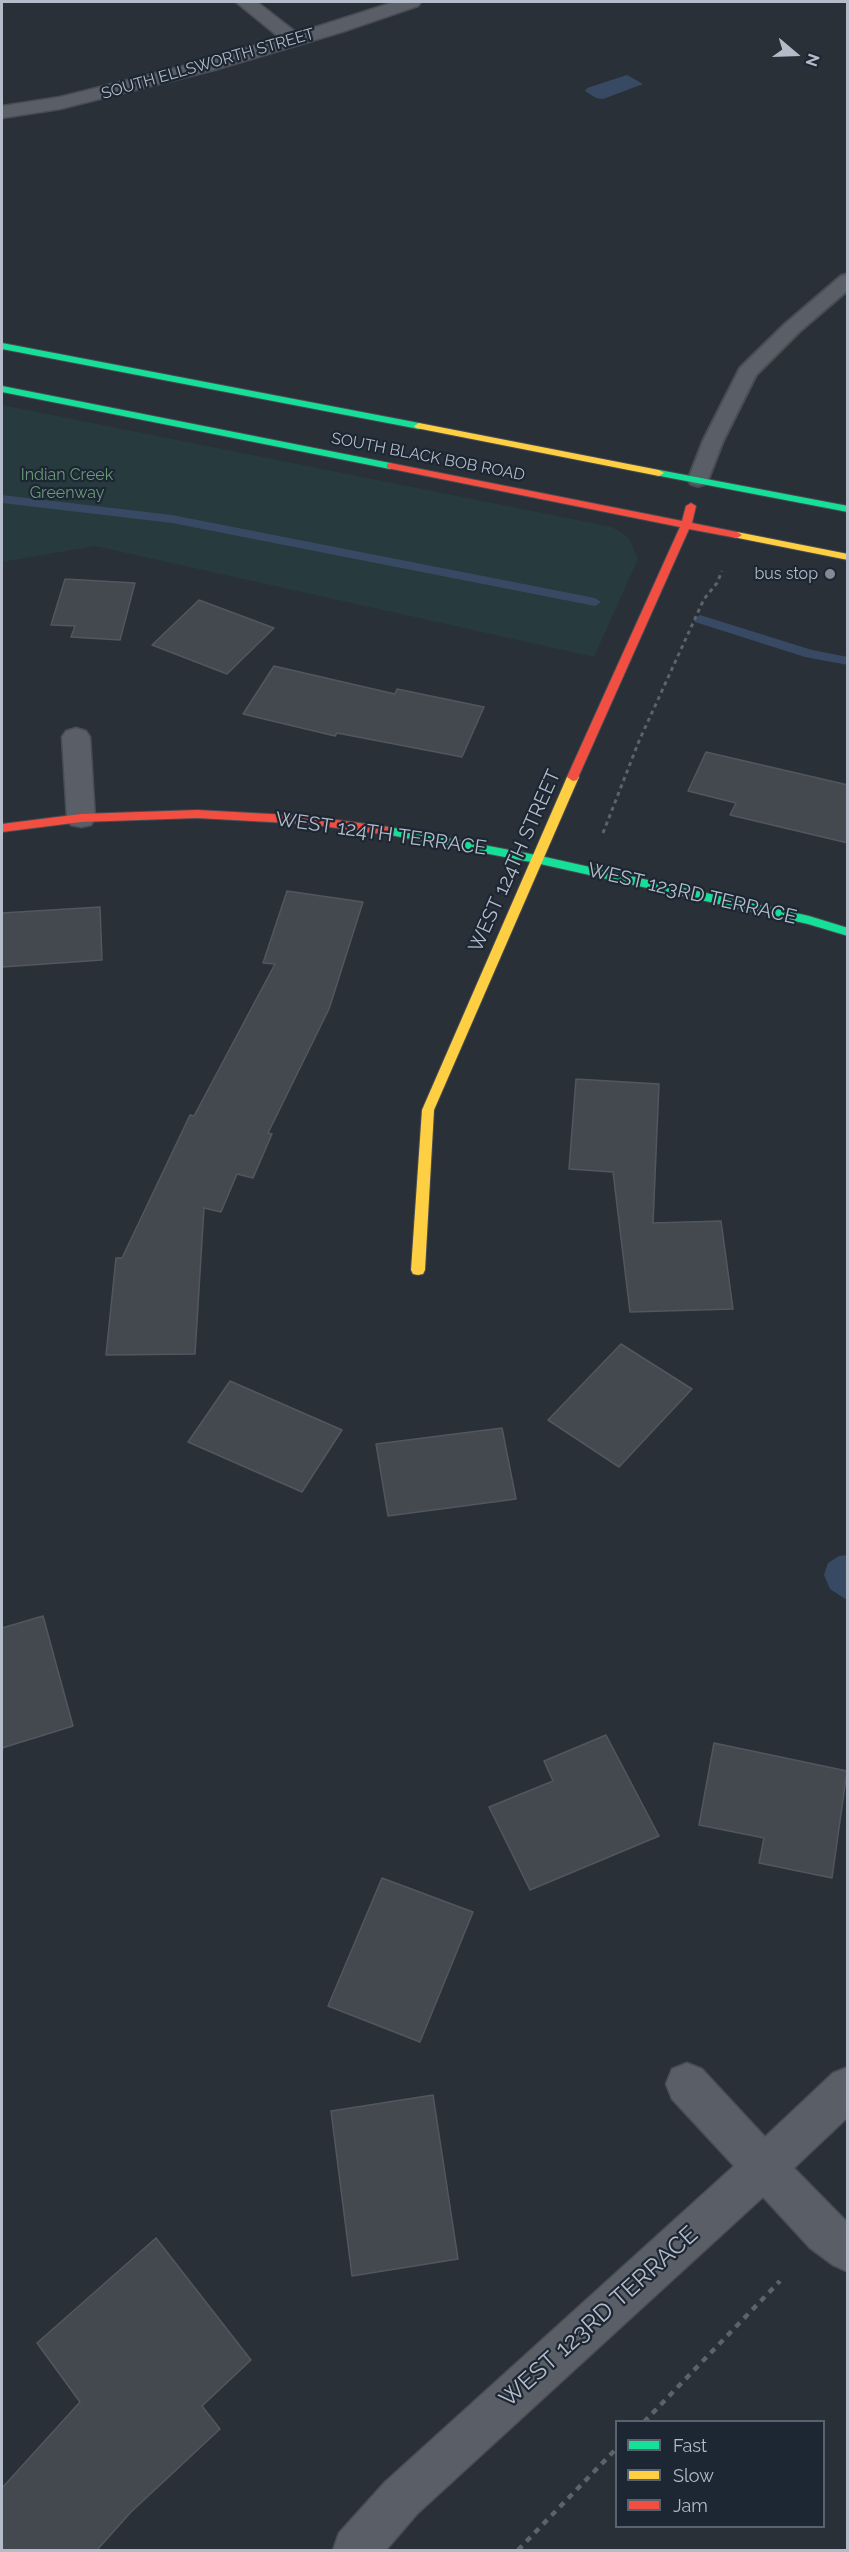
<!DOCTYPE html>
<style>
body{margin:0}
#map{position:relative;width:849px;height:2552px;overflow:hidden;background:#2a3038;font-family:Raleway,sans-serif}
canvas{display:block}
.frame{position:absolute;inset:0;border:3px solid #b4bcc9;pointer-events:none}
.legend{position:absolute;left:615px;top:2420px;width:210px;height:108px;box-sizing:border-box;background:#1d2633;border:2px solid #59626f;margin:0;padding:8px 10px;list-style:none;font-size:18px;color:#b4bcc9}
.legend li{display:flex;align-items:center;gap:12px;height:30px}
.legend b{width:30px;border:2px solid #59626f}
.north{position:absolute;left:765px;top:24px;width:60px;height:60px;-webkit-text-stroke:4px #1d2633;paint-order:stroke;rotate:109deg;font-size:16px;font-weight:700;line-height:24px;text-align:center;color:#b4bcc9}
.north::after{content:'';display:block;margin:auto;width:21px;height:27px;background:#b4bcc9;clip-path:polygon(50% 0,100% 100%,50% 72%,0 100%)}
</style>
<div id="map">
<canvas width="849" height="2552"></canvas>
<div class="frame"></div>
<ul class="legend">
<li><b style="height:8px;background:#16e098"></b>Fast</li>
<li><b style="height:8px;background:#ffcf43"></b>Slow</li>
<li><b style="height:8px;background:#f24e42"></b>Jam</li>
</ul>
<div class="north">N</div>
</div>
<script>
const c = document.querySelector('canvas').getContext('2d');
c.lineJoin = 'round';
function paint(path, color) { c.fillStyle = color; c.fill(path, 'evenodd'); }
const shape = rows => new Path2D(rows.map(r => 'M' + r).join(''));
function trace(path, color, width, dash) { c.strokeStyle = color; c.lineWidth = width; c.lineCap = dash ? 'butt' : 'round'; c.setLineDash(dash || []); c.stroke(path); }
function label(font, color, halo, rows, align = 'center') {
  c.font = font + ' Raleway,sans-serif'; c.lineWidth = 4.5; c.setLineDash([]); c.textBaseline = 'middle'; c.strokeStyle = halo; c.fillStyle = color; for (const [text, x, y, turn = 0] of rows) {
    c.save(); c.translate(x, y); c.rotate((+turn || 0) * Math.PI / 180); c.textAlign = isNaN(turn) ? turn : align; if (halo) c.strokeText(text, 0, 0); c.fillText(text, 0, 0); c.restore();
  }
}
paint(shape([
 [2,405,612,527,629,538,638,559,594,657,95,546,2,562]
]), '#273a3e');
paint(shape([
 [627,75,643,84,603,99,596,98,585,91,587,88],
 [847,1555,848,1555,847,1600,830,1589,824,1575,828,1563,839,1556]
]), '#384963');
paint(shape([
 [2,495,172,515,595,598,601,602,595,606,172,523,2,503,2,495],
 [700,615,812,650,848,657,848,665,805,657,695,622,694,619,700,615]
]), '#384963');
const building = shape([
 [65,579,135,583,120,640,71,637,75,626,51,625,65,579],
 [199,600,274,628,227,674,152,645,199,600],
 [274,666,395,694,397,689,484,707,462,757,337,733,335,736,243,714,274,666],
 [706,752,848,785,848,843,730,815,736,803,688,791,706,752],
 [287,891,363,902,329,1009,268,1133,272,1134,253,1178,237,1174,221,1212,204,1208,195,1354,106,1355,116,1258,122,1258,190,1115,194,1116,275,964,263,963,287,891],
 [100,907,102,960,2,967,2,913,100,907],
 [576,1079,659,1084,653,1223,721,1221,733,1309,630,1312,613,1172,569,1169,576,1079],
 [621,1344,692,1389,619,1467,548,1420,621,1344],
 [230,1381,342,1430,302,1492,188,1442,230,1381],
 [502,1428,516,1499,388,1516,376,1444,502,1428],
 [43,1616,73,1726,2,1748,2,1628,43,1616],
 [606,1735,659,1836,530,1890,489,1807,553,1781,544,1761,606,1735],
 [714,1743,847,1771,832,1878,759,1863,764,1838,699,1825,714,1743],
 [382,1878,473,1912,420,2042,328,2006,382,1878],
 [433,2095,458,2259,352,2276,331,2111,433,2095],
 [156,2238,251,2360,202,2406,220,2429,131,2512,97,2550,2,2550,2,2488,80,2402,37,2343,156,2238]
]);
paint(building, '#444950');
trace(building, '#52575f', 1.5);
const lane = shape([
 [848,274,848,290,799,332,756,375,723,441,708,480,705,484,698,486,691,484,688,480,703,441,740,368,785,324,841,276,848,274]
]);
const street = shape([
 [236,2,257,2,297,33,394,2,421,2,418,6,342,32,214,70,60,109,2,118,2,106,60,97,200,62,280,38,236,2],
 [76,728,86,731,90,737,95,818,91,825,81,827,71,825,67,818,62,737,66,731,76,728],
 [687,2063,702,2069,765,2137,833,2073,848,2067,848,2117,794,2168,848,2223,848,2272,833,2265,810,2248,763,2197,417,2514,386,2550,333,2550,339,2533,385,2482,734,2166,672,2099,666,2084,672,2069,687,2063]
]);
const fast = shape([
 [2,343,419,423,424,426,419,429,2,349,2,343],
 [2,386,390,463,395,466,390,469,2,392,2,386],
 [659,470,848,506,848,512,655,475,655,471,659,470],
 [389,827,536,855,809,916,848,928,848,936,808,924,536,863,385,834,385,828,389,827]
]);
const slow = shape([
 [419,423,659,470,664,473,659,476,416,428,414,426,419,423],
 [737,532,848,554,848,560,733,537,732,535,737,532],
 [573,773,579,777,434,1110,425,1270,423,1274,418,1275,413,1274,411,1270,422,1110,567,777,573,773]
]);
const jam = shape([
 [390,463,682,521,686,506,691,503,696,506,692,523,737,532,742,535,737,538,689,529,577,780,573,781,567,777,680,527,387,468,387,464,390,463],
 [197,810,307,816,389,827,395,831,389,835,307,824,197,818,81,822,2,832,2,824,81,814,197,810]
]);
trace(lane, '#484c53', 4);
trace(street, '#484c53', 3);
trace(fast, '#484c53', 2);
trace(slow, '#484c53', 2);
trace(jam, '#484c53', 2);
trace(shape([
 [603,833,639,741,704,599,717,583,722,571]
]), '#5d636a', 3, [4, 4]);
trace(shape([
 [644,2422,780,2281],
 [518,2550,616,2449]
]), '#5d636a', 4.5, [6, 6]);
paint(lane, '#5a5e66');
paint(street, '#5a5e66');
paint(fast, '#16e098');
paint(slow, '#ffcf43');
paint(jam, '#f24e42');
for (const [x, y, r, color] of [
 [830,574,6,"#848b96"]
]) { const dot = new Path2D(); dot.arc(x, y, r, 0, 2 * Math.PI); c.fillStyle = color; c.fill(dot); trace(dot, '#1d2633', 2); }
label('16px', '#b4bcc9', '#1d2633', [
 ["SOUTH ELLSWORTH STREET",208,64,-16],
 ["SOUTH BLACK BOB ROAD",428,457,11]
]);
label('16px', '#6b9a76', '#1d2633', [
 ["Indian Creek",67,475],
 ["Greenway",67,493]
]);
label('16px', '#b4bcc9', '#1d2633', [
 ["bus stop",818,574]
], 'right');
label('20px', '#b4bcc9', '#1d2633', [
 ["WEST 124TH TERRACE",381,834,8],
 ["WEST 124TH STREET",515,861,-66],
 ["WEST 123RD TERRACE",692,894,13]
]);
label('24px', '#b4bcc9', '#1d2633', [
 ["WEST 123RD TERRACE",599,2317,-42]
]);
</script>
